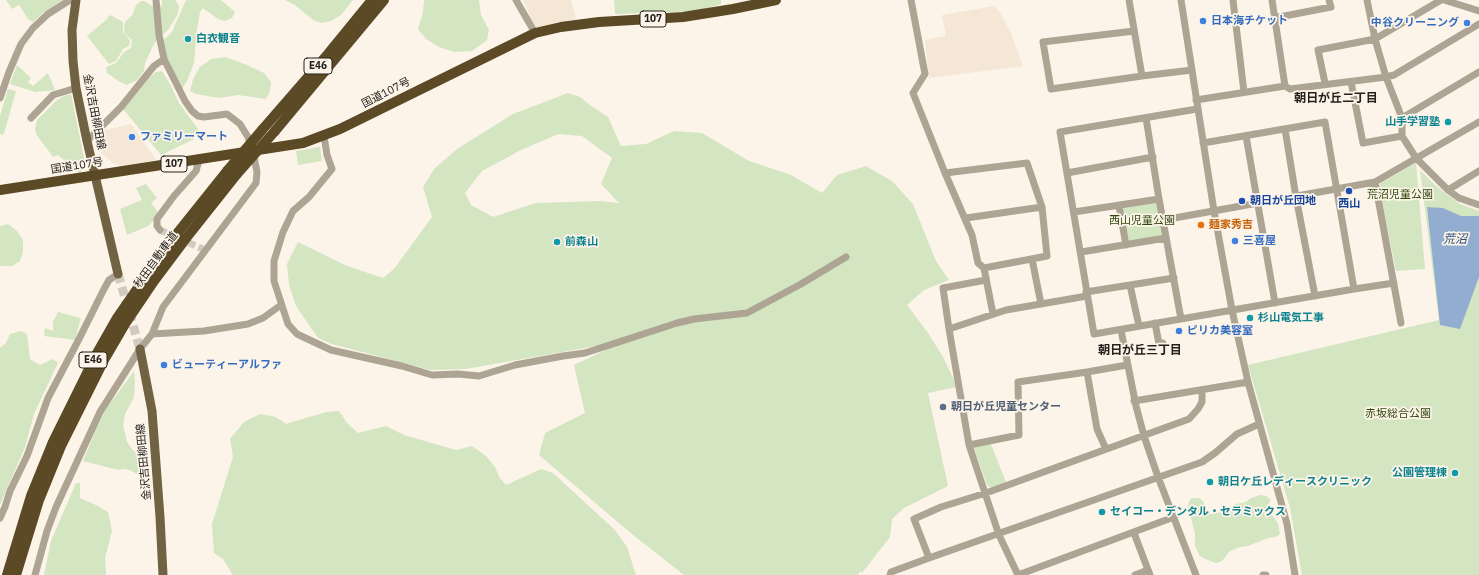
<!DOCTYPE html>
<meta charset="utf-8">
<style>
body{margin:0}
canvas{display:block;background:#fcf4e9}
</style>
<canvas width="1479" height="575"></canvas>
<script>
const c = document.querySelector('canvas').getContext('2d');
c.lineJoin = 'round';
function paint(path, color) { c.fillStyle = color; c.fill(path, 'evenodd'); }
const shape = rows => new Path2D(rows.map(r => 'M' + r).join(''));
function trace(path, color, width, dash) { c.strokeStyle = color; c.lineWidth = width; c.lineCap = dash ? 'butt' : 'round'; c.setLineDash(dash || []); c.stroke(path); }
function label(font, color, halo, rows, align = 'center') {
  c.font = font + ' "IBM Plex Sans","Noto Sans JP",sans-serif'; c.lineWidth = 3.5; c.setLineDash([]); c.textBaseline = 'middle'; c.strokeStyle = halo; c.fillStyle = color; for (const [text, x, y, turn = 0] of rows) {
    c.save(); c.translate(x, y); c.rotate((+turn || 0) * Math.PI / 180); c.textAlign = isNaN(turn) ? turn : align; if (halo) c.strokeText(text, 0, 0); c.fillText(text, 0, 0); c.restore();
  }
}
paint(shape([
 [523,0,571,0,577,23,535,28],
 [994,6,999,11,1011,33,1023,66,929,78,925,40,946,36,942,15],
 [131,124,156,160,123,167,113,163,101,153,99,135,104,130]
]), '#f4e7d6');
paint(shape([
 [6,0,63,0,43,13,33,22,28,19,19,5,12,9],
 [162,0,175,0,179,6,178,14,168,30,157,40,153,46,145,63,144,71,137,80,127,85,120,82,107,73,106,67,116,63,124,52,131,48,132,40,125,34,124,29,125,22,133,14,136,5,141,1,145,1,152,6,158,8,162,5],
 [186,0,221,0,235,12,232,18,225,21,218,19,203,8,200,12,197,29,194,63,187,81,182,89,167,57,162,41,172,32],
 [281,0,353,0,341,15,331,21,321,23,313,20,295,5,285,0],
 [424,0,479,0,481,15,489,30,487,40,472,51,454,52,439,47,426,39,418,29,423,12],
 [614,0,721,0,721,4,699,11,615,14],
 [110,15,123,22,123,32,130,40,129,46,123,49,116,61,109,64,87,36,106,20],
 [225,57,247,65,264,73,271,82,270,91,266,99,238,95,219,98,196,94,190,91,193,79,200,67,211,59],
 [17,65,31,78,28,82,33,86,48,73,55,90,35,92,10,84],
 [162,71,170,84,179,103,198,129,198,134,194,139,161,155,123,109,151,76,156,72],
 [8,89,16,91,5,130,3,135,0,134,0,116],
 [568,93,580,97,590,105,608,117,621,146,646,144,674,131,702,133,749,161,791,175,822,193,837,175,866,166,892,181,913,204,936,261,949,280,924,290,907,305,928,333,943,357,954,380,956,387,928,393,948,486,904,508,892,519,890,537,862,573,860,571,858,575,684,575,633,535,539,455,545,433,585,413,574,365,656,326,613,343,466,369,430,370,332,344,318,338,296,306,289,285,287,264,298,242,347,266,383,278,394,269,432,217,423,187,434,169,457,149,513,114],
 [558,134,582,136,612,158,601,184,619,203,600,201,536,203,493,217,471,205,465,193,482,171,521,150],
 [71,94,85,163,80,173,74,169,58,155,53,157,36,134,35,129,37,120,57,100,64,96],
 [320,147,322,161,298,165,296,151],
 [1416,163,1425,269,1396,271,1379,187,1381,183],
 [1420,170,1436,186,1460,204,1479,211,1479,575,1302,575,1290,508,1248,365,1439,320],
 [146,184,157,198,151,203,158,212,155,219,148,226,127,235,120,209,142,200,136,188],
 [1155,201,1158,203,1163,233,1161,236,1129,241,1121,209,1123,206],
 [8,224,17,231,23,240,23,251,20,261,12,266,0,266,0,226],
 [58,312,81,318,75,340,44,336,45,328,53,331,53,322],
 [21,331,27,334,30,359,40,365,53,359,58,363,34,414,25,447,0,505,0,348,6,343,10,334],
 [134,371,135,381,134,397,125,414,123,425,127,442,132,449,140,457,148,457,150,481,130,470,123,469,118,470,83,461,97,427,106,409],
 [339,411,347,423,358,433,386,426,404,435,456,450,472,446,486,456,495,467,499,477,506,485,541,469,553,473,615,530,627,547,636,575,233,575,223,559,214,553,212,524,233,457,230,439,244,422,260,414,276,417,286,424,326,412],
 [990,442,1006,482,992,488,987,485,974,448,975,446],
 [76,483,80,483,80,498,98,506,108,512,112,531,105,558,106,575,44,575,51,541],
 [1260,495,1266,496,1271,500,1268,505,1269,511,1278,523,1280,534,1276,537,1268,538,1248,546,1240,547,1230,551,1222,561,1216,563,1205,559,1200,556,1195,546,1195,534,1188,506,1189,501,1192,498,1199,498,1203,501,1208,513,1210,514,1224,512,1236,504,1246,502,1251,498]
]), '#d3e5c1');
paint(shape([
 [1427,207,1443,208,1461,216,1479,216,1479,277,1460,329,1440,325]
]), '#93add0');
trace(shape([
 [160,230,205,250]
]), '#d1cac0', 7, [7, 3.5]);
trace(shape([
 [118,274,140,349]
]), '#d1cac0', 9, [9, 4.5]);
trace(shape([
 [516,0,535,33],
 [911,0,925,74,913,93,945,173,972,235,978,263,984,268,993,314],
 [1129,0,1142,76],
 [1181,0,1214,211,1232,310,1248,382,1287,524,1295,575],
 [1233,0,1244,92],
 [1272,0,1285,86],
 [1367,0,1375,39,1386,77,1402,118,1402,136,1416,158,1448,190,1459,198,1479,205],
 [1444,0,1479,11],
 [1274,18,1331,7,1329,0],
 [1134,31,1043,42,1051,89,1142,76,1192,70],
 [1351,82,1363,143,1402,136],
 [1325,83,1318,50,1375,39,1441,0],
 [0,98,9,72,21,44,33,28,48,14,70,0],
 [1196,100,1285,86,1290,89,1386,77,1394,75,1479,24],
 [1197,109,1060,132,1094,334,1354,289,1394,283],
 [31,118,53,95,76,88],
 [1146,118,1159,199,1181,319],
 [1402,118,1479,72],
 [1285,129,1296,197,1315,296],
 [324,136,327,155,332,169,309,197,293,211,283,232,274,261,274,281,288,324,297,334,331,350,402,366,432,375,458,374,479,376,515,365,563,356,585,353,677,323,694,319,747,313,801,284,846,257],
 [1246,136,1275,303],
 [87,141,121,107,154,66,164,59],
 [1203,143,1325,122,1354,289],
 [945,173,1027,163,1042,207,1047,256,984,268],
 [1067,173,1153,157],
 [1375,182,1401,323],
 [1448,190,1479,171],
 [1119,206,1126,245],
 [1074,212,1159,199],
 [966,218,1042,207],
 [1163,220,1375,182,1479,122],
 [160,230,157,226,157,219,174,196,196,171,199,160],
 [1081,252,1166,238],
 [1032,259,1041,304],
 [1130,285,1139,326],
 [1086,292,1174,278],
 [1155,323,1159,344,1163,343],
 [949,329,943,288,986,280],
 [1121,330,1136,406,1144,436,1158,477,1196,575],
 [152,334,204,331,248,324,263,318,281,305],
 [1134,401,1248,382],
 [969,445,1019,435,1018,382,1087,372],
 [1106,449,1097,429,1087,372,1127,365],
 [0,518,5,507,10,491,27,456,48,398,79,339,104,289,109,280,118,274],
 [1134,533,1150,575],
 [929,558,914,519,941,507,986,493,1189,419,1198,409,1202,402,1202,390],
 [35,575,47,531,56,507,100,412,140,349,152,334,163,307,256,183,257,172,253,152,248,137,240,124,227,114,204,117,198,116,192,111,185,101,164,59,159,35,156,0],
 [890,575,891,572,929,558,1202,462,1215,453,1237,434,1259,424],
 [1018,575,999,535,969,445,949,329,1006,310,1087,296],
 [1018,575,1174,517],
 [1135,575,1148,570],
 [1263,575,1266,575]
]), '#ada493', 7);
trace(shape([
 [76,0,72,30,73,61,76,88,87,141,118,274],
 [140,349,152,411,160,517,163,575]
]), '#716243', 9);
trace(shape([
 [262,130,328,54,372,0],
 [275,131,384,0],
 [0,190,303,143,340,129,535,33,561,27,599,22,683,17,733,9,776,0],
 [7,575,31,496,53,442,96,355,117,318,146,276,179,231,227,171],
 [16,575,39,500,61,446,104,360,125,324,154,281,187,237,237,174]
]), '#5c4a26', 10);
trace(shape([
 [227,171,262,130],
 [237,174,275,131]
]), '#5c4a26', 10);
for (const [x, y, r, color] of [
 [1203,21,4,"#3f7fe0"],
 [1467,23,4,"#3f7fe0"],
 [188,39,4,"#0f9aa8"],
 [1448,122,4,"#0f9aa8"],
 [132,137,4,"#3f7fe0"],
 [1349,191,4,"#1a4fb4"],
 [1242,201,4,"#1a4fb4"],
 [1201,225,4,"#e8710a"],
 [1235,241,4,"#3f7fe0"],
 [557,242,4,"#0f9aa8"],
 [1250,318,4,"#0f9aa8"],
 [1179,331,4,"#3f7fe0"],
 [164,365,4,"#3f7fe0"],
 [943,407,4,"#5c6f8a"],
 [1455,473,4,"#0f9aa8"],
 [1210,482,4,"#0f9aa8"],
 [1102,512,4,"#0f9aa8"]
]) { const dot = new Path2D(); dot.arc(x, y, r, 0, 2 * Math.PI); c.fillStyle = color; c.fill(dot); trace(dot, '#fcf4e9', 1.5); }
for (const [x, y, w] of [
 [653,19,26],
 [318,66,28],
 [174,164,26],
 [93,360,28]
]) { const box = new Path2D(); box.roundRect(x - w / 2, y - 8, w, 16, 3); c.fillStyle = '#fcf4e9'; c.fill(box); trace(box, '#24211d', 1); }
label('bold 10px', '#24211d', null, [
 ["107",653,19],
 ["E46",318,66],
 ["107",174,164],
 ["E46",93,360]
]);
label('bold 11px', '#366cbe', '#fcf4e9', [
 ["日本海チケット",1211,21],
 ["中谷クリーニング",1459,23,"right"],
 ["ファミリーマート",140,137],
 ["三喜屋",1243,241],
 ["ピリカ美容室",1187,331],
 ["ビューティーアルファ",172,365]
], 'left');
label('bold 11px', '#0d838f', '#fcf4e9', [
 ["白衣観音",196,39],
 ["山手学習塾",1440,122,"right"],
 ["前森山",565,242],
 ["杉山電気工事",1258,318],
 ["公園管理棟",1447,473,"right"],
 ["朝日ケ丘レディースクリニック",1218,482],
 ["セイコー・デンタル・セラミックス",1110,512]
], 'left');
label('11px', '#24211d', '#fcf4e9', [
 ["国道107号",386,93,-27],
 ["金沢吉田柳田線",94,112,79],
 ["国道107号",77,166,-9],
 ["秋田自動車道",156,260,-54],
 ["金沢吉田柳田線",144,462,-95]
]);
label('11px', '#2f470c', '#fcf4e9', [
 ["荒沼児童公園",1400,195],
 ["西山児童公園",1142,221],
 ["赤坂総合公園",1398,414]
]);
label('bold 11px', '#164399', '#fcf4e9', [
 ["朝日が丘団地",1250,201],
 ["西山",1349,204,"center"]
], 'left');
label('bold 11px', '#c56008', '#fcf4e9', [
 ["麺家秀吉",1209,225]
], 'left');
label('bold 11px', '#4e5e75', '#fcf4e9', [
 ["朝日が丘児童センター",951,407]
], 'left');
label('bold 12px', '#24211d', '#fcf4e9', [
 ["朝日が丘二丁目",1336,99],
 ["朝日が丘三丁目",1140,351]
]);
label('italic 12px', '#284b79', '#fcf4e9', [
 ["荒沼",1455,240]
]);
</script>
